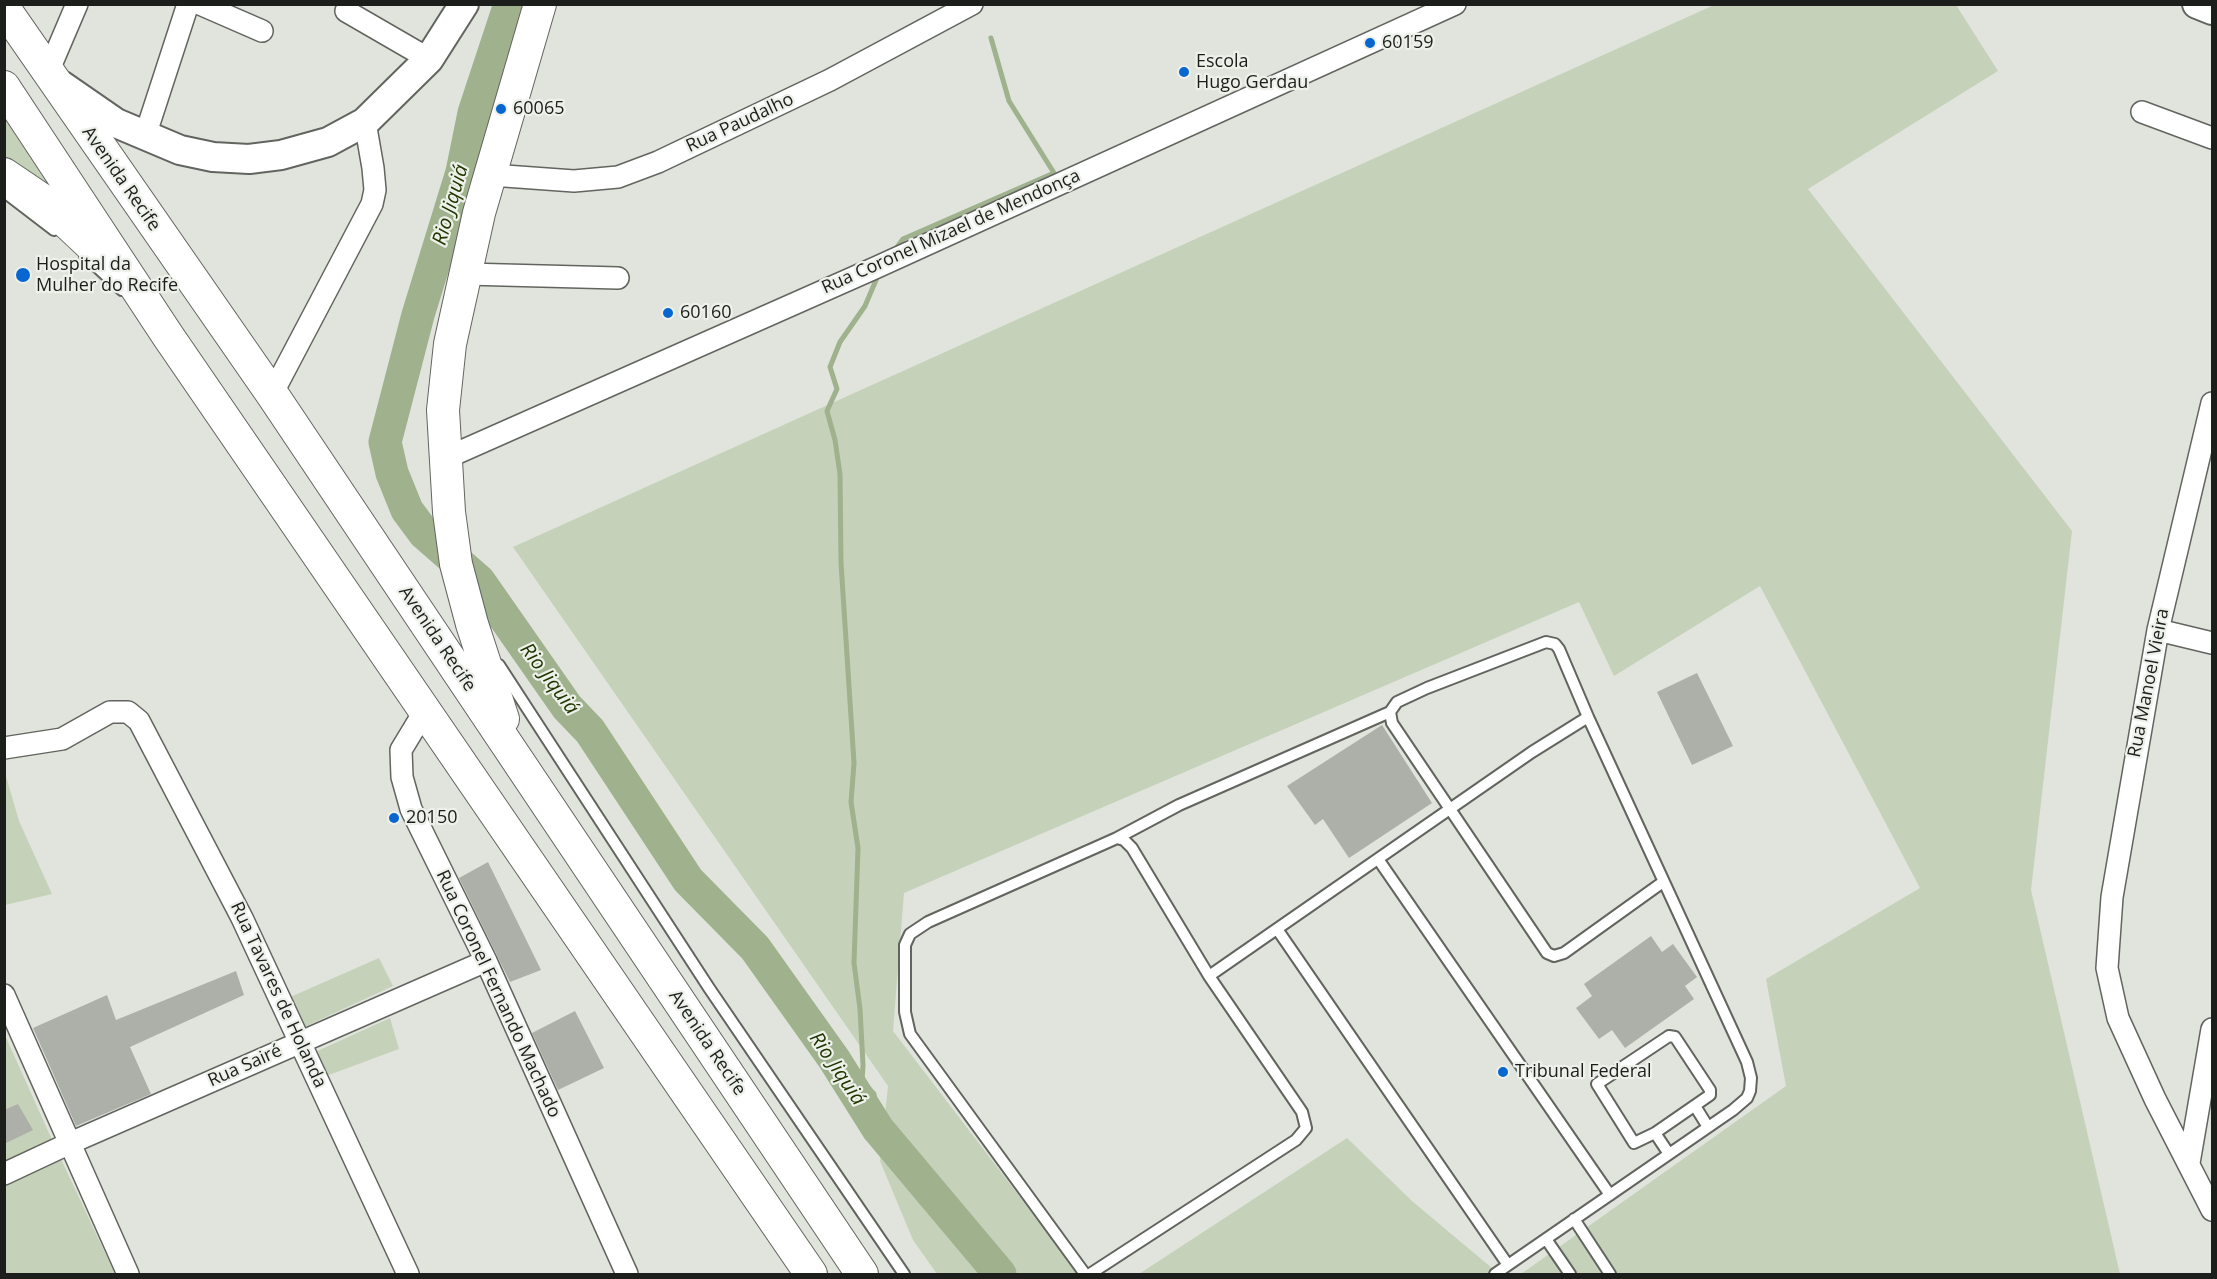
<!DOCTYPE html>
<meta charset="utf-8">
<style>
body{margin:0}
#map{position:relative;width:2217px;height:1279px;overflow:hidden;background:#e0e4dc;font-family:"Open Sans",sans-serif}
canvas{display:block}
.frame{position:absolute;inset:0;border:6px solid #1c1e1b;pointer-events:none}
</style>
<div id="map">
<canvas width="2217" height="1279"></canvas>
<div class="frame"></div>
</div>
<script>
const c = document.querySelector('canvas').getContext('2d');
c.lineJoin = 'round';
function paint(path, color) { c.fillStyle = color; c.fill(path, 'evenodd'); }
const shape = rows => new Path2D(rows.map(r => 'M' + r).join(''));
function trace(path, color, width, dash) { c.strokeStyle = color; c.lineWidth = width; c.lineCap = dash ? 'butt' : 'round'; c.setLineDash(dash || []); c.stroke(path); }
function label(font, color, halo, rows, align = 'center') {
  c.font = font + ' "Open Sans",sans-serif'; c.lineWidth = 4.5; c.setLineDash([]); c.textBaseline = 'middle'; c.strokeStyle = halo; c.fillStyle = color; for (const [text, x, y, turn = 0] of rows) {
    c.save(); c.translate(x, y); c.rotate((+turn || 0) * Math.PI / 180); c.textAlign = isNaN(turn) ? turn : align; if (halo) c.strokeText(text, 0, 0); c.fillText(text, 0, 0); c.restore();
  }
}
paint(shape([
 [1714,5,1956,5,1998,71,1808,189,2072,531,2031,890,2120,1274,1521,1274,1786,1086,1766,979,1920,888,1760,586,1614,676,1579,602,904,893,893,1031,1079,1274,937,1274,913,1240,880,1161,888,1086,513,547],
 [4,116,64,197,5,162],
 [4,769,19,821,52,894,5,905],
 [379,958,393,986,300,1029,288,998],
 [390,1018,399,1049,326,1076,313,1053],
 [4,1033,53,1142,115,1274,5,1274],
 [1347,1138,1412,1201,1499,1274,1139,1274]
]), '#c5d2b9');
trace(shape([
 [895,250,903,239,1054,173,1009,101,991,38],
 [878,1129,874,1094,862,1081,863,1065,860,1009,854,963,858,848,851,802,854,763,841,563,840,474,835,440,827,411,837,389,830,367,840,342,865,306,879,273]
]), '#9fb18d', 5);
trace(shape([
 [510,4,474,113,462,172,418,315,385,442,392,473,407,510,424,533,479,581,567,707,590,731,688,880,755,948,834,1059,878,1129,1000,1274]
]), '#9fb18d', 33);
paint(shape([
 [1697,673,1733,746,1692,765,1657,692],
 [1382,725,1432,803,1349,858,1323,819,1315,825,1287,786],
 [488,862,541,970,510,982,459,878],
 [1651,936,1662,952,1673,944,1697,977,1685,986,1694,999,1625,1048,1612,1030,1599,1039,1576,1008,1592,996,1584,984],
 [236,971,244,995,130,1047,151,1094,76,1126,33,1028,107,995,116,1020],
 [575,1011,604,1068,558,1090,532,1033],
 [18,1104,33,1130,4,1144,4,1110]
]), '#adb0a9');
const lane = shape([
 [7,194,54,230],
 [85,256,122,290],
 [499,665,709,988,904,1274],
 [1588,717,1559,649,1555,644,1546,642,1427,688,1397,702,1390,712,1392,723,1547,953,1554,956,1564,953,1663,882],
 [1117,838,1179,805,1390,712],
 [1378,859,1610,1195],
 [1277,929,1508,1265],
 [1209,976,1532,752,1588,717,1747,1062,1751,1078,1750,1091,1747,1098,1733,1110,1495,1274],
 [1669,1036,1675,1037,1710,1090,1710,1095,1655,1133,1634,1143,1597,1084,1669,1036],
 [1695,1106,1708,1127],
 [1655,1133,1669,1154],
 [1574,1219,1610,1274],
 [1546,1239,1570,1274],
 [1085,1274,910,1034,905,1012,905,945,910,934,928,922,1117,838,1124,840,1132,848,1209,976,1302,1112,1306,1128,1296,1140,1090,1274]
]);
const street = shape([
 [200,4,262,31],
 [346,11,429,59],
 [48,72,77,4],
 [2142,112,2212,138],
 [145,136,188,4],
 [491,175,574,181,618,177,658,162,830,80,972,4],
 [466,274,618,278],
 [272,394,372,204,375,190,373,168,365,122],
 [2212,403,2158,630,2112,897,2107,968,2118,1018,2155,1099,2212,1210],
 [446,458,875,268,1455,4],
 [2158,630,2212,643],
 [424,712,401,750,402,777,411,809,486,961,627,1274],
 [4,748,62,739,110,712,128,712,139,721,242,918,408,1274],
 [4,995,128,1274],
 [2189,1163,2212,1029],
 [4,1174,68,1144,486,961]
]);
const secondary = shape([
 [2197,4,2212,10],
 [61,85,116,123,180,150,213,157,249,159,281,155,328,142,365,122,429,59,464,4]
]);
const primary = shape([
 [4,8,272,394,862,1274],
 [4,87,168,336,811,1274],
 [4,174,44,201,96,250],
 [503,719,472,624,456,564,449,512,443,410,450,344,479,213,540,4]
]);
trace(lane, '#62655f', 14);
trace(street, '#62655f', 24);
trace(secondary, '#62655f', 32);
trace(primary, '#62655f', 34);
trace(lane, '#fff', 10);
trace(street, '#fff', 21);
trace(secondary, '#fff', 28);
trace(primary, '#fff', 32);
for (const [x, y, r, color] of [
 [1370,43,6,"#0766cf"],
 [1184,72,6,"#0766cf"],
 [501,109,6,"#0766cf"],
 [23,275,8,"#0766cf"],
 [668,313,6,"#0766cf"],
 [394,818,6,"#0766cf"],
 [1503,1072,6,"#0766cf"]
]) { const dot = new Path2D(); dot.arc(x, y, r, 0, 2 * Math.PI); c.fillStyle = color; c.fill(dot); trace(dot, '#edf1ea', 2); }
label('18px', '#1c1e1b', '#edf1ea', [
 ["60159",1382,43],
 ["Escola",1196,62],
 ["Hugo Gerdau",1196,83],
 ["60065",513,109],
 ["Hospital da",36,265],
 ["Mulher do Recife",36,286],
 ["60160",680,313],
 ["20150",406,818],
 ["Tribunal Federal",1515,1072]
], 'left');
label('18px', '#1c1e1b', '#edf1ea', [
 ["Rua Paudalho",740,123,-25],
 ["Avenida Recife",121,179,55],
 ["Rua Coronel Mizael de Mendonça",951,232,-24],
 ["Avenida Recife",437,639,56],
 ["Rua Manoel Vieira",2149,683,-79],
 ["Rua Coronel Fernando Machado",498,994,65],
 ["Rua Tavares de Holanda",278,995,65],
 ["Avenida Recife",707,1043,56],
 ["Rua Sairé",245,1066,-24]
]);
label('italic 20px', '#213700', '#edf1ea', [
 ["Rio Jiquiá",451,205,-74],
 ["Rio Jiquiá",549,679,53],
 ["Rio Jiquiá",837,1069,56]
]);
</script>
